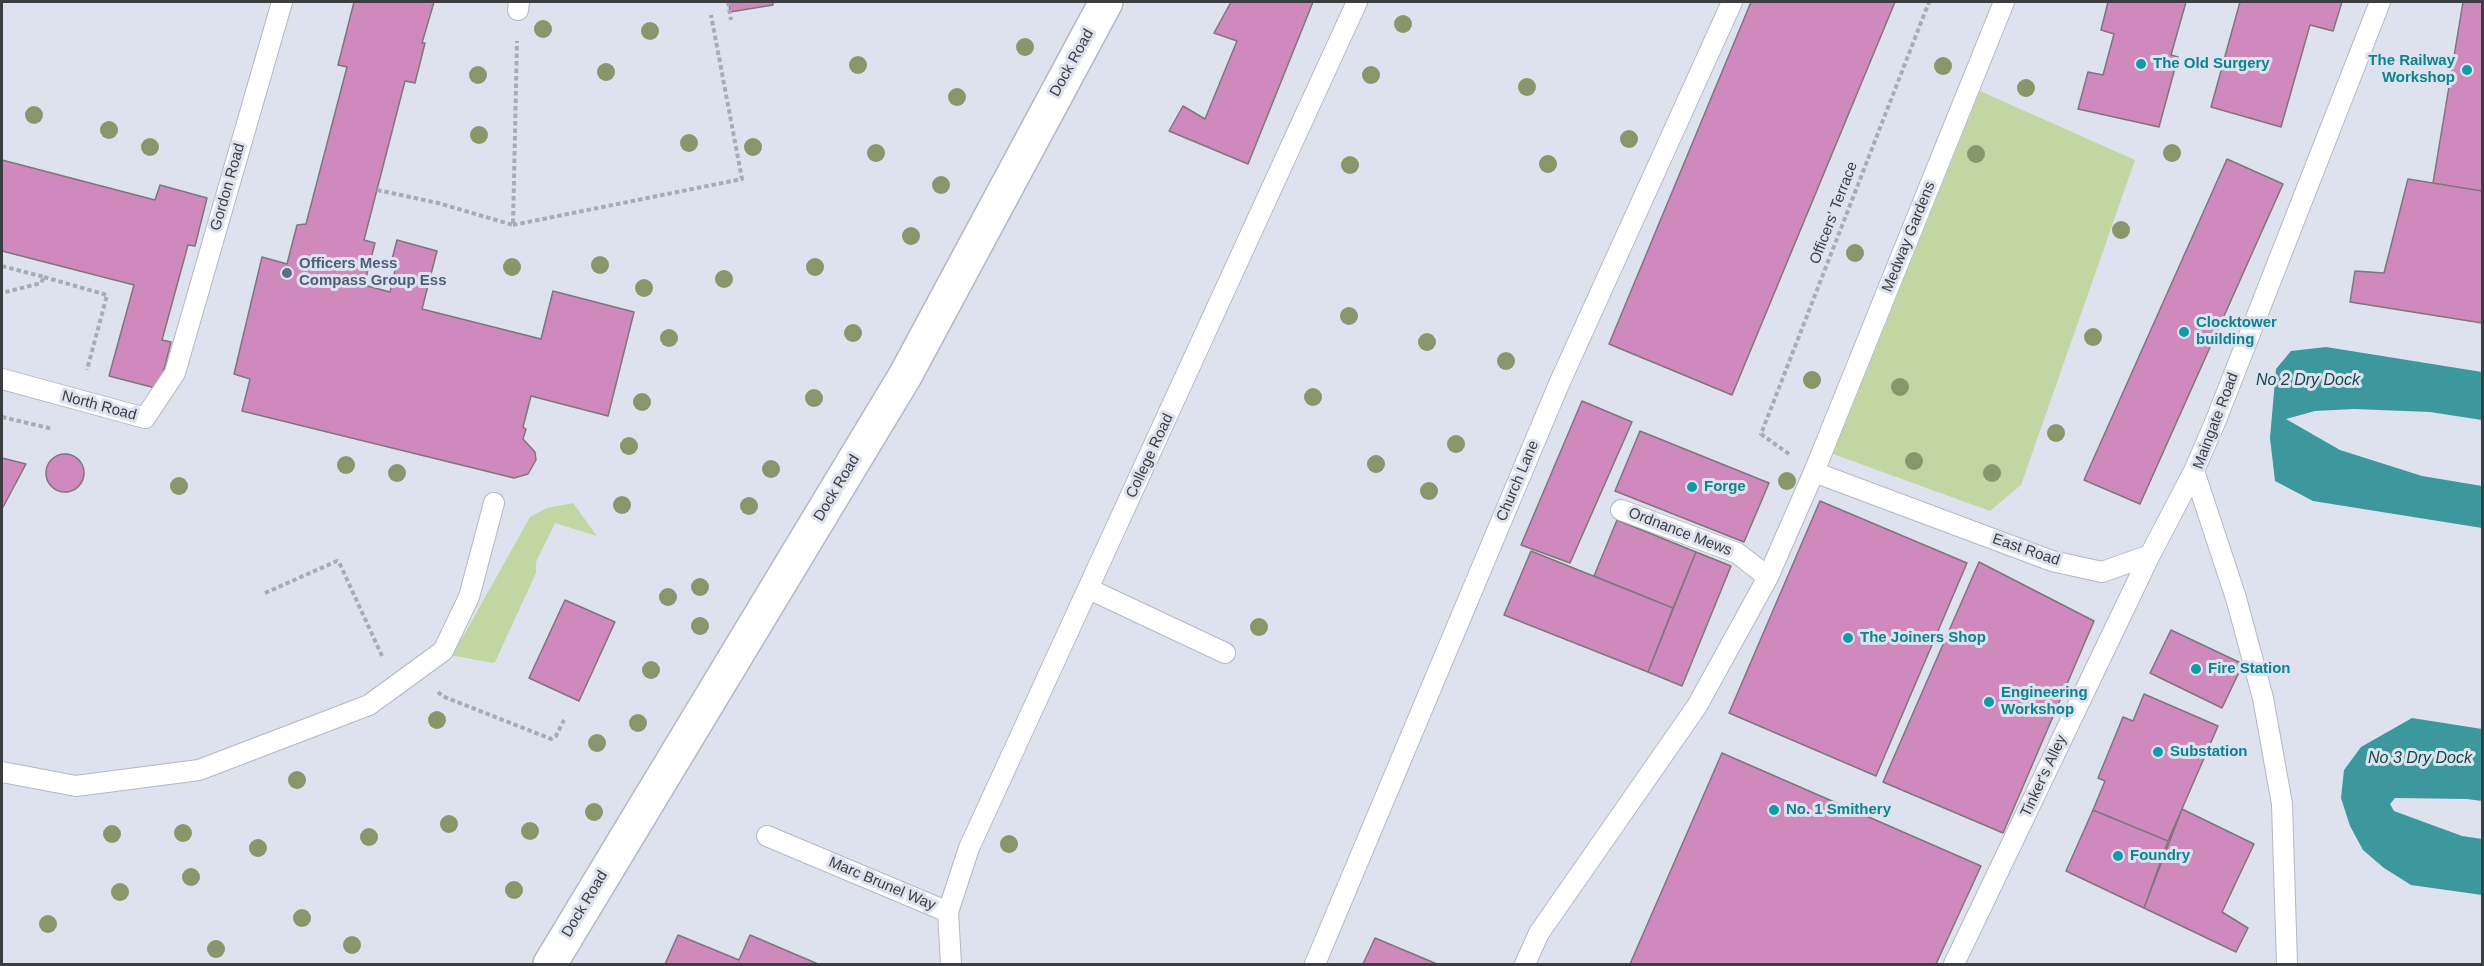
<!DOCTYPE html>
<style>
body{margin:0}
#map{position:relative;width:2484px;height:966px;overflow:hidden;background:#dee2ee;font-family:Arial,sans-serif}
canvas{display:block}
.frame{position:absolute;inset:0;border:3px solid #3b3d41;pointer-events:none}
</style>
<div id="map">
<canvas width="2484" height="966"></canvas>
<div class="frame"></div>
</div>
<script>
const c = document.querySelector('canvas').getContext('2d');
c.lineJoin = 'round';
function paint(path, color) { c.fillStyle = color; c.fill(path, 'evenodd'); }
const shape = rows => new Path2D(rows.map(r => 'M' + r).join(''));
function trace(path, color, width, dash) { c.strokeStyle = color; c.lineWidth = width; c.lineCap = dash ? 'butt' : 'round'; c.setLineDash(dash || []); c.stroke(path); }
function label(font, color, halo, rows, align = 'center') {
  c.font = font + ' Arial,sans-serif'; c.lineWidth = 6; c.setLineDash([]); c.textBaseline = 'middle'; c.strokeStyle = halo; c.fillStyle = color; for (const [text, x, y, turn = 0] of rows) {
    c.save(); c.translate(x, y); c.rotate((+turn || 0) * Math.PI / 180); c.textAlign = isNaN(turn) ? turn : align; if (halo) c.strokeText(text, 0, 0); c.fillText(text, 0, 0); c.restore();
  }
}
paint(shape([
 [1980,91,2135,160,2021,485,1990,511,1833,454],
 [573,503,597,536,555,523,536,562,536,573,495,662,493,663,450,655,464,635,530,517,547,508]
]), '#c2d6a3');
paint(shape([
 [2326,347,2482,372,2482,420,2430,412,2354,409,2315,411,2286,419,2340,450,2422,476,2482,486,2482,528,2313,501,2275,481,2270,438,2276,369,2291,351],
 [2412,718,2482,729,2482,801,2467,799,2395,798,2390,804,2394,811,2462,836,2482,839,2482,895,2411,885,2384,868,2363,850,2350,826,2341,798,2344,770,2361,747]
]), '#3c989d');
const building = shape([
 [354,2,434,2,422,43,425,43,415,83,405,81,364,240,375,243,364,285,390,292,396,266,392,259,397,240,437,251,422,309,541,339,553,291,634,312,608,416,531,396,523,427,526,429,523,439,535,452,536,460,528,474,514,478,242,411,250,379,234,374,262,257,287,264,297,225,306,224,347,67,338,65,354,2],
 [729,2,773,2,773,5,730,12,729,2],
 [1231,2,1313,2,1248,164,1169,131,1183,106,1205,119,1237,41,1214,33,1231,2],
 [1751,2,1895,2,1732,395,1609,344,1751,2],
 [2108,2,2186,2,2171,55,2178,57,2159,127,2078,109,2088,72,2103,75,2114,34,2101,30,2108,2],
 [2240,2,2342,2,2333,31,2310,25,2281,127,2211,107,2240,2],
 [2463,2,2482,2,2482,191,2433,183,2463,2],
 [2227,159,2283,184,2140,504,2084,480,2227,159],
 [2,160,155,200,160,185,207,198,195,246,188,245,162,340,171,342,159,389,109,376,134,285,2,251,2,160],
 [2408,179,2482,191,2482,323,2350,302,2355,271,2384,273,2408,179],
 [1582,401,1632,422,1570,563,1521,545,1582,401],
 [1640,431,1769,483,1744,542,1615,491,1640,431],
 '46 473a19 19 0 1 1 38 0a19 19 0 1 1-38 0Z',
 [2,458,26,464,2,509,2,458],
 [1820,501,1967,563,1876,776,1729,713,1820,501],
 [1617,520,1696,552,1673,608,1594,576,1617,520],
 [1531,551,1673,608,1648,672,1504,615,1531,551],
 [1696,552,1731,566,1682,686,1648,672,1696,552],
 [1979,562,2094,621,2003,833,1883,782,1979,562],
 [565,600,615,622,579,701,529,678,565,600],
 [2171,630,2243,664,2222,708,2150,673,2171,630],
 [2144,694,2218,726,2168,841,2093,810,2105,781,2098,778,2123,717,2133,721,2144,694],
 [1722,753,1981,866,1936,964,1630,964,1722,753],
 [2182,809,2254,844,2222,912,2248,928,2236,952,2144,908,2182,809],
 [2093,810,2168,841,2144,908,2066,871,2093,810],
 [678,935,739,960,750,935,818,964,665,964,678,935],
 [1375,938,1437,964,1363,964,1375,938]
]);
paint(building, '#cf89bc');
trace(building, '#80757c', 1.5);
const service = shape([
 [518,10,519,2],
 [2,379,145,418,175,373,282,2],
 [1814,472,2052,561,2102,572,2150,555,2194,471],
 [1621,510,1737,553,1768,577],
 [1089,589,1225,653],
 [2,772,76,786,199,770,369,705,443,651,469,597,494,503],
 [767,836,948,912,951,964],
 [948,912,969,848,1357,2],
 [1315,964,1559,384,1732,2],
 [1525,964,1539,933,1697,706,1768,577,1814,472,2004,2],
 [1954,964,2150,555],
 [2287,964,2282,804,2263,698,2236,598,2194,471,2216,420,2380,2]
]);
const tertiary = shape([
 [550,964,905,376,1106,2]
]);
trace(service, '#b4b8c3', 22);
trace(tertiary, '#b4b8c3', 36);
trace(shape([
 [728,2,731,20],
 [377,190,438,203,513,225,517,41],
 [513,225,742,179,711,15],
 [2,266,44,277,41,283,2,293],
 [44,277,107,295,87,370],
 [2,417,53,429],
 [1789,454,1761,434,1929,2],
 [265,593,337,561,339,562,382,656],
 [438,692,442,696,551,739,556,736,564,720]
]), '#a7abb4', 4, [4.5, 3]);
trace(service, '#fff', 20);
trace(tertiary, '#fff', 33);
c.fillStyle = '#88976b';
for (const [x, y] of [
 [1403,24],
 [543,29],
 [650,31],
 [1025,47],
 [858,65],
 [1943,66],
 [606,72],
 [478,75],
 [1371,75],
 [1527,87],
 [2026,88],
 [957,97],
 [34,115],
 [109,130],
 [479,135],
 [1629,139],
 [689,143],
 [150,147],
 [753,147],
 [876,153],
 [2172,153],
 [1976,154],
 [1548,164],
 [1350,165],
 [941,185],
 [2121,230],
 [911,236],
 [1855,253],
 [600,265],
 [512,267],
 [815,267],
 [724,279],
 [644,288],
 [1349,316],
 [853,333],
 [2093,337],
 [669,338],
 [1427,342],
 [1506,361],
 [1812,380],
 [1900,387],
 [1313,397],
 [814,398],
 [642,402],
 [2056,433],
 [1456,444],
 [629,446],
 [1914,461],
 [1376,464],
 [346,465],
 [771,469],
 [397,473],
 [1992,473],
 [1787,481],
 [179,486],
 [1429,491],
 [622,505],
 [749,506],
 [700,587],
 [668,597],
 [700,626],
 [1259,627],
 [651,670],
 [437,720],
 [638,723],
 [597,743],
 [297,780],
 [594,812],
 [449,824],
 [530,831],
 [183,833],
 [112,834],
 [369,837],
 [1009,844],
 [258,848],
 [191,877],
 [514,890],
 [120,892],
 [302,918],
 [48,924],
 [352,945],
 [216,949]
]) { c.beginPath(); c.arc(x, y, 9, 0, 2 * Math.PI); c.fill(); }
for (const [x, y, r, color] of [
 [2141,64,6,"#0f9aa8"],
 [2467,70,6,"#0f9aa8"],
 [287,273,6,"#5c6f8a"],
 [2184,332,6,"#0f9aa8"],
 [1692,487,6,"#0f9aa8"],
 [1848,638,6,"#0f9aa8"],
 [2196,669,6,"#0f9aa8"],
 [1989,702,6,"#0f9aa8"],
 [2158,752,6,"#0f9aa8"],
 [1774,810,6,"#0f9aa8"],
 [2118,856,6,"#0f9aa8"]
]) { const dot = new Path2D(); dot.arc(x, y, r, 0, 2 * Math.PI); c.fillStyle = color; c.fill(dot); trace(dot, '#dee2ee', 2); }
label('bold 15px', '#0d838f', '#dee2ee', [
 ["The Railway",2455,61,"right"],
 ["Workshop",2455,78,"right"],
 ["The Old Surgery",2153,64],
 ["Clocktower",2196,323],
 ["building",2196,340],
 ["Forge",1704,487],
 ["The Joiners Shop",1860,638],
 ["Fire Station",2208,669],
 ["Engineering",2001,693],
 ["Workshop",2001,710],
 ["Substation",2170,752],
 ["No. 1 Smithery",1786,810],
 ["Foundry",2130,856]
], 'left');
label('15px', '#3b3d41', '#dee2ee', [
 ["Dock Road",1072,63,-61],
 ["Gordon Road",228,187,-74],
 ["Officers' Terrace",1834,213,-69],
 ["Medway Gardens",1909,237,-68],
 ["North Road",99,406,15],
 ["Maingate Road",2216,421,-69],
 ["College Road",1150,456,-65],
 ["Church Lane",1518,481,-67],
 ["Dock Road",837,488,-59],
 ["Ordnance Mews",1680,532,21],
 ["East Road",2026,550,19],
 ["Tinker's Alley",2044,776,-65],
 ["Marc Brunel Way",882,884,23],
 ["Dock Road",585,904,-59]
]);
label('bold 15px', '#4e5e75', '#dee2ee', [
 ["Officers Mess",299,264],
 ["Compass Group Ess",299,281]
], 'left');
label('italic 16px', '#12484b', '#dee2ee', [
 ["No 2 Dry Dock",2308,381],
 ["No 3 Dry Dock",2420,759]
]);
</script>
